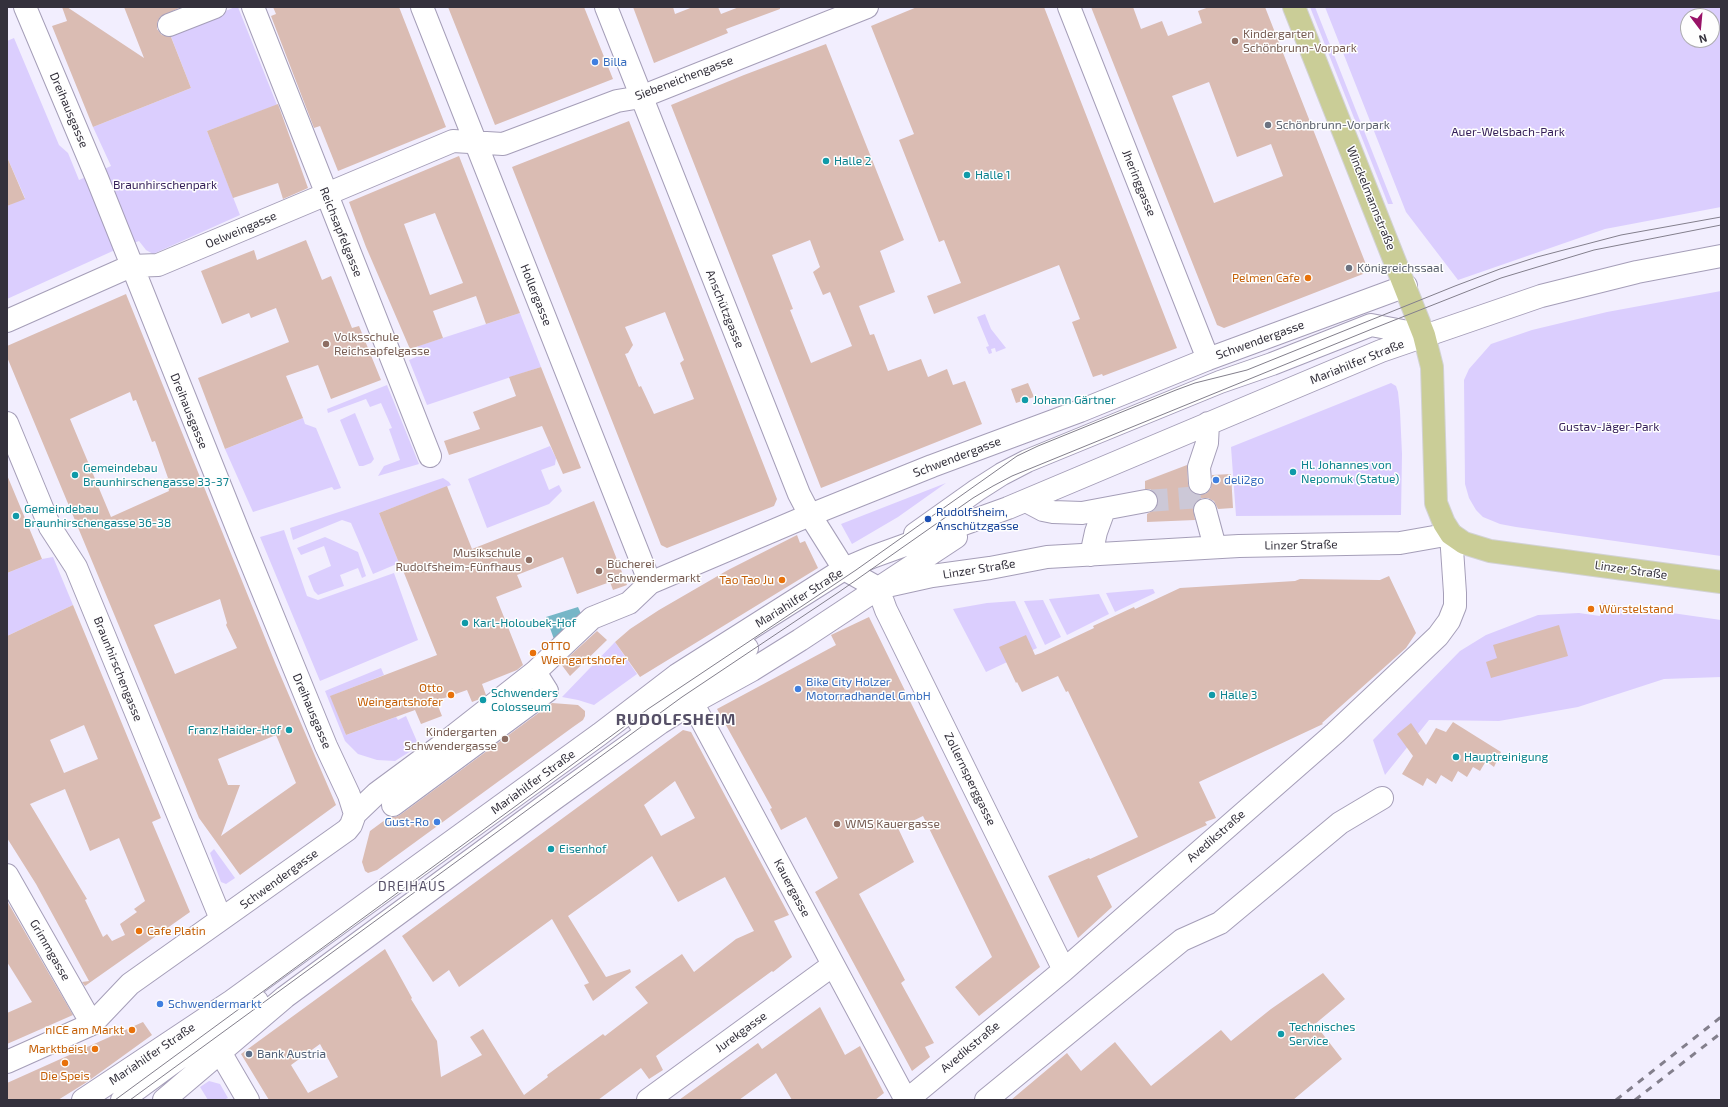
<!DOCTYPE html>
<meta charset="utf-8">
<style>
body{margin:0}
#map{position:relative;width:1728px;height:1107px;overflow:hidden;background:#f2eefe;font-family:"Exo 2",sans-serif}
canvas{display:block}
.frame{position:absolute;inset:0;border:8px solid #34313c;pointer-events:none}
.north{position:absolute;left:1680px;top:8px;width:40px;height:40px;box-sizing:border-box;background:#fefefe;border:1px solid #adacb0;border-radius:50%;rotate:164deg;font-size:11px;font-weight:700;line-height:16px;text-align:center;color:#34313c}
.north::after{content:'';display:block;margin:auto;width:14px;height:18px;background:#981267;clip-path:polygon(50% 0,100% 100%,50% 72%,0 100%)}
</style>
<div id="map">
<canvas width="1728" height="1107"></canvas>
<div class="frame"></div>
<div class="north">N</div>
</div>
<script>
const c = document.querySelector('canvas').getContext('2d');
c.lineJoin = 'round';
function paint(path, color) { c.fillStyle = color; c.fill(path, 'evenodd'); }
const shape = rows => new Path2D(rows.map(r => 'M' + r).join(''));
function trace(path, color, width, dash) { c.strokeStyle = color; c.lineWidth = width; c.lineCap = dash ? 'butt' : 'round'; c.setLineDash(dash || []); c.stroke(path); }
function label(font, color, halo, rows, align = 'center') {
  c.font = font + ' "Exo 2",sans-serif'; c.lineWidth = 3; c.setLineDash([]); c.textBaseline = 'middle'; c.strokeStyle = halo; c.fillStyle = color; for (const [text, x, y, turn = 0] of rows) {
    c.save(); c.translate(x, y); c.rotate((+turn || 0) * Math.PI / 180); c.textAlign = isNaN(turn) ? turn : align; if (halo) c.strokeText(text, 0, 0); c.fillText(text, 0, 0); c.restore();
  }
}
paint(shape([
 [235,7,238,7,277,105,207,131,240,215,153,254,146,250,139,241,115,250,7,299,7,206,25,198,7,157,7,41,14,38,59,145,68,153,79,180,111,166,93,127,191,88,170,34],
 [1310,7,1315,7,1393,204,1388,204,1385,196],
 [1325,7,1721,7,1721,207,1605,229,1458,280,1406,212],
 [1688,16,1712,16,1712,40,1688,40],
 [1721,291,1721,556,1516,527,1500,524,1483,517,1476,510,1469,498,1465,484,1464,380,1469,369,1491,344,1532,330,1607,312],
 [520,313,541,367,427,405,409,360,421,355,418,346],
 [985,314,991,329,1006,348,996,352,995,348,991,349,992,353,989,354,986,347,989,346,977,317],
 [1391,383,1396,386,1398,392,1400,411,1402,454,1401,515,1236,516,1231,447],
 [387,385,419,464,378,476,384,466,400,460,389,429,392,428,381,403,370,407,366,399,328,413,327,409],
 [355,413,374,459,371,463,363,466,359,466,340,420],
 [303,418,305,424,316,428,341,488,334,490,332,487,253,512,225,449],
 [550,446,556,458,555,465,541,470,549,490,559,485,562,491,549,504,487,528,468,479],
 [443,478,449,482,451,485,379,513,399,563,373,574,351,523,342,520,293,540,290,528],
 [946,483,898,517,852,544,841,524],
 [284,530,307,596,318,600,394,573,418,640,320,681,260,537],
 [325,537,358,552,366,576,362,578,358,568,340,575,344,586,318,595,314,591,308,576,331,566,324,546,301,555,297,548],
 [53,557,73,605,7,636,7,573,42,559],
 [1153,589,1155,593,1115,612,1106,593],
 [1099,594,1109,614,1067,635,1049,599],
 [1043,600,1061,637,1045,645,1024,601],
 [1015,601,1037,648,986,672,953,609,987,603],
 [1602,603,1721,620,1721,677,1664,679,1578,707,1499,721,1429,720,1385,775,1373,740,1460,651,1486,635,1538,615,1579,613,1600,616],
 [615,642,637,674,594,705,578,700,562,697],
 [381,668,384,675,331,696,346,735,396,717,398,720,406,716,419,746,395,761,377,760,358,754,345,741,325,691],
 [214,849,235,878,226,884,221,882,210,853],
 [209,1081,220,1084,228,1098,223,1100,208,1100,200,1087]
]), '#dbcefe');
paint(shape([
 [578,607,583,618,555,642,546,617]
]), '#76b6c7');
paint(shape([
 [62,7,67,7,144,58,124,7,181,7,160,17,157,23,157,29,162,35,171,37,191,88,93,127,52,26,67,21],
 [273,7,399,7,446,127,338,171,320,126,314,128,271,16,276,14],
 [448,7,584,7,613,79,495,125],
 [633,7,673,7,675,14,693,7,718,7,721,14,739,7,780,7,780,9,726,29,728,33,654,63],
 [917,7,1044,7,1177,348,1103,376,1102,374,1093,377,1072,322,1080,319,1059,265,934,314,927,296,961,283,944,240,939,242,899,140,914,134,871,26],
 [1091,7,1133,7,1141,29,1162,21,1168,36,1202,23,1198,11,1209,7,1265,7,1367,267,1363,274,1224,328,1217,325],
 [1209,82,1237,157,1271,144,1283,176,1214,203,1172,96],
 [826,44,904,240,880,251,895,292,859,306,870,335,874,334,888,371,921,359,928,377,947,369,953,385,965,381,982,424,821,488,671,105,744,75],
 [810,240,820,267,813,272,823,295,830,292,852,346,811,363,790,310,793,309,772,255],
 [278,104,308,188,283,199,278,183,233,198,207,131],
 [629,121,777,499,774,506,667,548,661,545,512,167],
 [665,312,684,360,680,363,694,399,654,414,641,386,639,387,625,354,628,353,633,345,625,327],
 [459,156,520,313,486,324,476,296,433,311,443,338,410,349,366,247,349,202],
 [435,213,463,283,430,295,404,224],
 [7,157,25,199,7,206],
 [306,240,322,280,331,276,352,328,359,326,381,380,331,399,318,365,286,376,303,418,225,449,198,378,289,342,276,308,251,318,249,313,222,324,201,271,254,250,257,260],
 [126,294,276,665,336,805,240,875,199,818,7,357,7,346],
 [130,392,133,401,136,400,152,442,155,441,168,478,165,479,169,491,111,517,70,419],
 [220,599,227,623,226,625,237,648,175,674,154,625],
 [276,735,296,783,221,836,240,785,228,785,218,759],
 [541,367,581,468,563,474,542,426,449,455,444,441,480,429,473,412,516,396,509,377],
 [1028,383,1034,397,1016,403,1011,389],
 [1187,465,1188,484,1190,490,1195,494,1201,495,1207,493,1211,488,1212,475,1231,474,1233,508,1218,509,1214,501,1208,498,1202,498,1196,501,1193,506,1195,520,1147,522,1147,514,1154,510,1158,506,1158,499,1155,493,1150,489,1145,489,1145,481],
 [7,475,42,559,7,573],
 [447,486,472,549,594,501,627,585,613,590,610,582,577,594,563,557,517,575,522,587,496,597,523,665,517,670,482,684,486,695,480,699,472,702,467,690,436,701,442,716,421,724,415,710,346,735,330,696,437,655,400,563,399,563,379,513],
 [797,535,800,543,805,541,818,568,640,677,615,642,630,629,659,610,728,570],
 [1389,576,1416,633,1406,648,1322,723,1323,724,1199,782,1216,818,1205,822,1207,825,1097,876,1112,907,1078,938,1048,876,1089,858,1090,859,1138,837,1068,691,1066,692,1058,676,1022,692,1017,682,1016,683,999,647,1026,635,1035,655,1041,653,1094,628,1093,626,1134,607,1135,609,1180,588,1295,581,1300,579,1380,580],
 [73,605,161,818,152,822,190,912,85,986,82,982,89,981,36,884,7,838,7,636],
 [84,725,98,759,64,773,50,740],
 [65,789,90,851,119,838,145,901,134,909,137,912,120,924,125,935,112,941,107,934,103,937,85,900,87,899,30,804],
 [869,617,1040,967,979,1016,955,987,992,957,923,816,898,828,914,862,859,894,905,980,901,983,934,1043,925,1047,930,1057,912,1071,815,892,838,878,806,817,781,830,770,809,772,808,717,709,836,645,831,635],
 [1559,625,1568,656,1491,678,1486,662,1497,658,1493,645],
 [597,631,607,640,570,676,561,664],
 [552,703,578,705,585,711,585,716,583,720,573,727,377,870,368,873,365,871,362,862,370,831,389,817,395,817,400,815],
 [1453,722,1501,752,1494,767,1486,761,1480,771,1473,767,1467,777,1458,771,1452,782,1441,775,1436,784,1427,778,1423,786,1402,774,1413,756,1397,734,1411,723,1426,745,1436,728,1446,732],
 [683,730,691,732,789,915,774,921,792,957,773,972,772,971,656,1056,663,1070,649,1079,641,1068,598,1100,269,1100,241,1054,385,949,412,998,411,999,437,1041,441,1077,482,1055,470,1037,483,1029,524,1095,548,1077,547,1075,603,1034,605,1036,648,1003,635,987,682,954,694,972,736,939,754,931,725,877,678,902,652,856,568,916,606,977,630,969,631,972,593,1001,584,985,589,983,552,919,459,987,449,970,433,982,402,936],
 [675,781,695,818,661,836,644,805],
 [320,1044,338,1077,308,1093,291,1065],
 [7,901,73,1015,7,1044,7,1013,32,1002,7,962],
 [1323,973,1345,999,1315,1024,1342,1059,1293,1100,1011,1100,1067,1053,1081,1071,1115,1042,1151,1086,1221,1030,1231,1041,1271,1009],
 [820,1007,845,1055,860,1046,884,1093,875,1100,792,1100,776,1073,739,1100,679,1100,758,1043,762,1049],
 [143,1022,152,1035,87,1082,58,1100,7,1100,7,1083]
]), '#dabcb3');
trace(shape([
 [1146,501,1201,497,1200,483]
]), '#ccc8d7', 22, [22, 11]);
const minor = shape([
 [25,7,97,178,241,538,326,746,349,795,355,814],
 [253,7,430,456],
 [422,7,650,583],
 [606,7,799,494,810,515,844,569,878,588],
 [1069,7,1208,359],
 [169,25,215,7],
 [7,321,131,266,158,265,453,141,503,144,617,101,641,97,867,7],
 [7,423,50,527,76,567,221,919],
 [1200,483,1199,467,1207,443,1208,423],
 [1026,501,1043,510,1053,512,1082,513,1146,501],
 [1205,510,1215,547],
 [915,534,977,490,1002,474,1027,461,1220,382,1272,364,1371,325,1424,335],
 [1091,555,1096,532,1104,510],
 [878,588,932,576,990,568,1047,557,1239,546,1400,543,1451,534,1455,593,1455,606,1449,621,1438,636,1419,654,1335,733,1064,970,907,1100],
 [878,588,886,610,1064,970],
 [686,691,906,1100],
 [639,722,747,648],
 [393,805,547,691,535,672],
 [7,875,92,1024],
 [218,1037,220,1052,248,1100],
 [7,1062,92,1024,130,984,347,830,351,825,355,814,377,793,442,745,535,672,592,618,629,603,650,583,810,515,932,466,1080,411,1208,359,1406,286],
 [83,1100,232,1001,600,734,677,675,844,569,872,557,1008,508,1381,351,1541,296,1637,272,1721,256],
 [122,1100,257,1001],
 [164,1100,285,997,554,799,660,723,692,703,752,670,800,640,956,537],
 [648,1100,833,965],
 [986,1100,1182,940,1220,923,1340,823,1382,798]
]);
const major = shape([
 [1294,7,1424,335,1432,367,1436,503,1444,523,1451,534,1464,543,1490,551,1721,582]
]);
trace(minor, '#a59eb8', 24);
trace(major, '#d2d2d4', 24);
trace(minor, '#fff', 22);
trace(major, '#cacd97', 22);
trace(shape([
 [115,1100,648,709,856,570,1017,456,1038,446,1176,390,1195,383,1247,370,1455,286,1500,269,1537,257,1621,235,1721,217],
 [130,1100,682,697,839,592,973,498,993,486,1012,476,1372,329,1501,278,1594,250,1721,225]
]), '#837f8c', 1);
trace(shape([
 [1616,1100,1721,1017],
 [1635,1100,1721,1033]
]), '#837f8c', 3, [7, 7]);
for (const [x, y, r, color] of [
 [1235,41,4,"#8d6e63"],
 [595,62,4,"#3f7fe0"],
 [1268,125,4,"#6b7280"],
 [826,161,4,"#0f9aa8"],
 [967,175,4,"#0f9aa8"],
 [1349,268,4,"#6b7280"],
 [1308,278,4,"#e8710a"],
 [326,344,4,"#8d6e63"],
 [1025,400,4,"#0f9aa8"],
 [1293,472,4,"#0f9aa8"],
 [75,475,4,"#0f9aa8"],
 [1216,480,4,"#3f7fe0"],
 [16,516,4,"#0f9aa8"],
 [928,519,4,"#1a4fb4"],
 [529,560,4,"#8d6e63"],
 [599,571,4,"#8d6e63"],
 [782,580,4,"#e8710a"],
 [1591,609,4,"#e8710a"],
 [465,623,4,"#0f9aa8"],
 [533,653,4,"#e8710a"],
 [798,689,4,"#3f7fe0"],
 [451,695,4,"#e8710a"],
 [1212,695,4,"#0f9aa8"],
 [483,700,4,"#0f9aa8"],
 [289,730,4,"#0f9aa8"],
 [505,739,4,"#8d6e63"],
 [1456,757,4,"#0f9aa8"],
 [437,822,4,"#3f7fe0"],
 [837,824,4,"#8d6e63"],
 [551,849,4,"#0f9aa8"],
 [139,931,4,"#e8710a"],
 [160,1004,4,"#3f7fe0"],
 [132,1030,4,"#e8710a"],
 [1281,1034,4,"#0f9aa8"],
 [95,1049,4,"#e8710a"],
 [249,1054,4,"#5c6f8a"],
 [65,1063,4,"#e8710a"]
]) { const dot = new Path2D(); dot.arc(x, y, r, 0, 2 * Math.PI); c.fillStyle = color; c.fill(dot); trace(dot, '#fefefe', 1.5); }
label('12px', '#785e54', '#fefefe', [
 ["Kindergarten",1243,34],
 ["Schönbrunn-Vorpark",1243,48],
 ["Volksschule",334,337],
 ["Reichsapfelgasse",334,351],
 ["Musikschule",521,553,"right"],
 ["Rudolfsheim-Fünfhaus",521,567,"right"],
 ["Bücherei",607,564],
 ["Schwendermarkt",607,578],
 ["Kindergarten",497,732,"right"],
 ["Schwendergasse",497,746,"right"],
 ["WMS Kauergasse",845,824]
], 'left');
label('12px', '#366cbe', '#fefefe', [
 ["Billa",603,62],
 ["deli2go",1224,480],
 ["Bike City Holzer",806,682],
 ["Motorradhandel GmbH",806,696],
 ["Gust-Ro",429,822,"right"],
 ["Schwendermarkt",168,1004]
], 'left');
label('12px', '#34313c', '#fefefe', [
 ["Siebeneichengasse",684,78,-21],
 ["Dreihausgasse",69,110,67],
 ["Jheringgasse",1139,183,68],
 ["Winckelmannstraße",1371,198,68],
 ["Oelweingasse",241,230,-23],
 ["Reichsapfelgasse",341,232,68],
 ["Hollergasse",536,295,68],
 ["Anschützgasse",725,309,68],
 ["Schwendergasse",1260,340,-20],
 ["Mariahilfer Straße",1357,362,-22],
 ["Dreihausgasse",189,411,68],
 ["Schwendergasse",957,457,-21],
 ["Linzer Straße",1301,545,-1],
 ["Linzer Straße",979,569,-9],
 ["Linzer Straße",1631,570,8],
 ["Mariahilfer Straße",799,598,-32],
 ["Braunhirschengasse",118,669,68],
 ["Dreihausgasse",312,711,67],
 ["Zollernsperggasse",970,779,64],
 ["Mariahilfer Straße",533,782,-36],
 ["Avedikstraße",1216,836,-41],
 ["Schwendergasse",279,879,-36],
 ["Kauergasse",792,888,62],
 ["Grimmgasse",50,950,60],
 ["Jurekgasse",741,1032,-36],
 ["Avedikstraße",970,1047,-40],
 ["Mariahilfer Straße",152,1054,-34]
]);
label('12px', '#5b616d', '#fefefe', [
 ["Schönbrunn-Vorpark",1276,125],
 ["Königreichssaal",1357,268]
], 'left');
label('12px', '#341e58', '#fefefe', [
 ["Auer-Welsbach-Park",1508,132],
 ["Braunhirschenpark",165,185],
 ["Gustav-Jäger-Park",1609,427]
]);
label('12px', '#0d838f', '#fefefe', [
 ["Halle 2",834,161],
 ["Halle 1",975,175],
 ["Johann Gärtner",1033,400],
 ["Hl. Johannes von",1301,465],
 ["Nepomuk (Statue)",1301,479],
 ["Gemeindebau",83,468],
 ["Braunhirschengasse 33-37",83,482],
 ["Gemeindebau",24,509],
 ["Braunhirschengasse 36-38",24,523],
 ["Karl-Holoubek-Hof",473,623],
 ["Schwenders",491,693],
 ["Colosseum",491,707],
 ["Halle 3",1220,695],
 ["Franz Haider-Hof",281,730,"right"],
 ["Hauptreinigung",1464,757],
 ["Eisenhof",559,849],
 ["Technisches",1289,1027],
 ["Service",1289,1041]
], 'left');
label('12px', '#c56008', '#fefefe', [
 ["Pelmen Cafe",1300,278],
 ["Tao Tao Ju",774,580],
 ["Würstelstand",1599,609,"left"],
 ["OTTO",541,646,"left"],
 ["Weingartshofer",541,660,"left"],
 ["Otto",443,688],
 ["Weingartshofer",443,702],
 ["Cafe Platin",147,931,"left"],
 ["nICE am Markt",124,1030],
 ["Marktbeisl",87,1049],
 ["Die Speis",65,1076,"center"]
], 'right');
label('12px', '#164399', '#fefefe', [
 ["Rudolfsheim,",936,512],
 ["Anschützgasse",936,526]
], 'left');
label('12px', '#4e5e75', '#fefefe', [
 ["Bank Austria",257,1054]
], 'left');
c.letterSpacing = '1px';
label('13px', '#554f66', '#fefefe', [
 ["DREIHAUS",412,887]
]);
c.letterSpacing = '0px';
c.letterSpacing = '1px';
label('bold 16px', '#554f66', '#fefefe', [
 ["RUDOLFSHEIM",676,720]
]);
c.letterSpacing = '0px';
</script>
